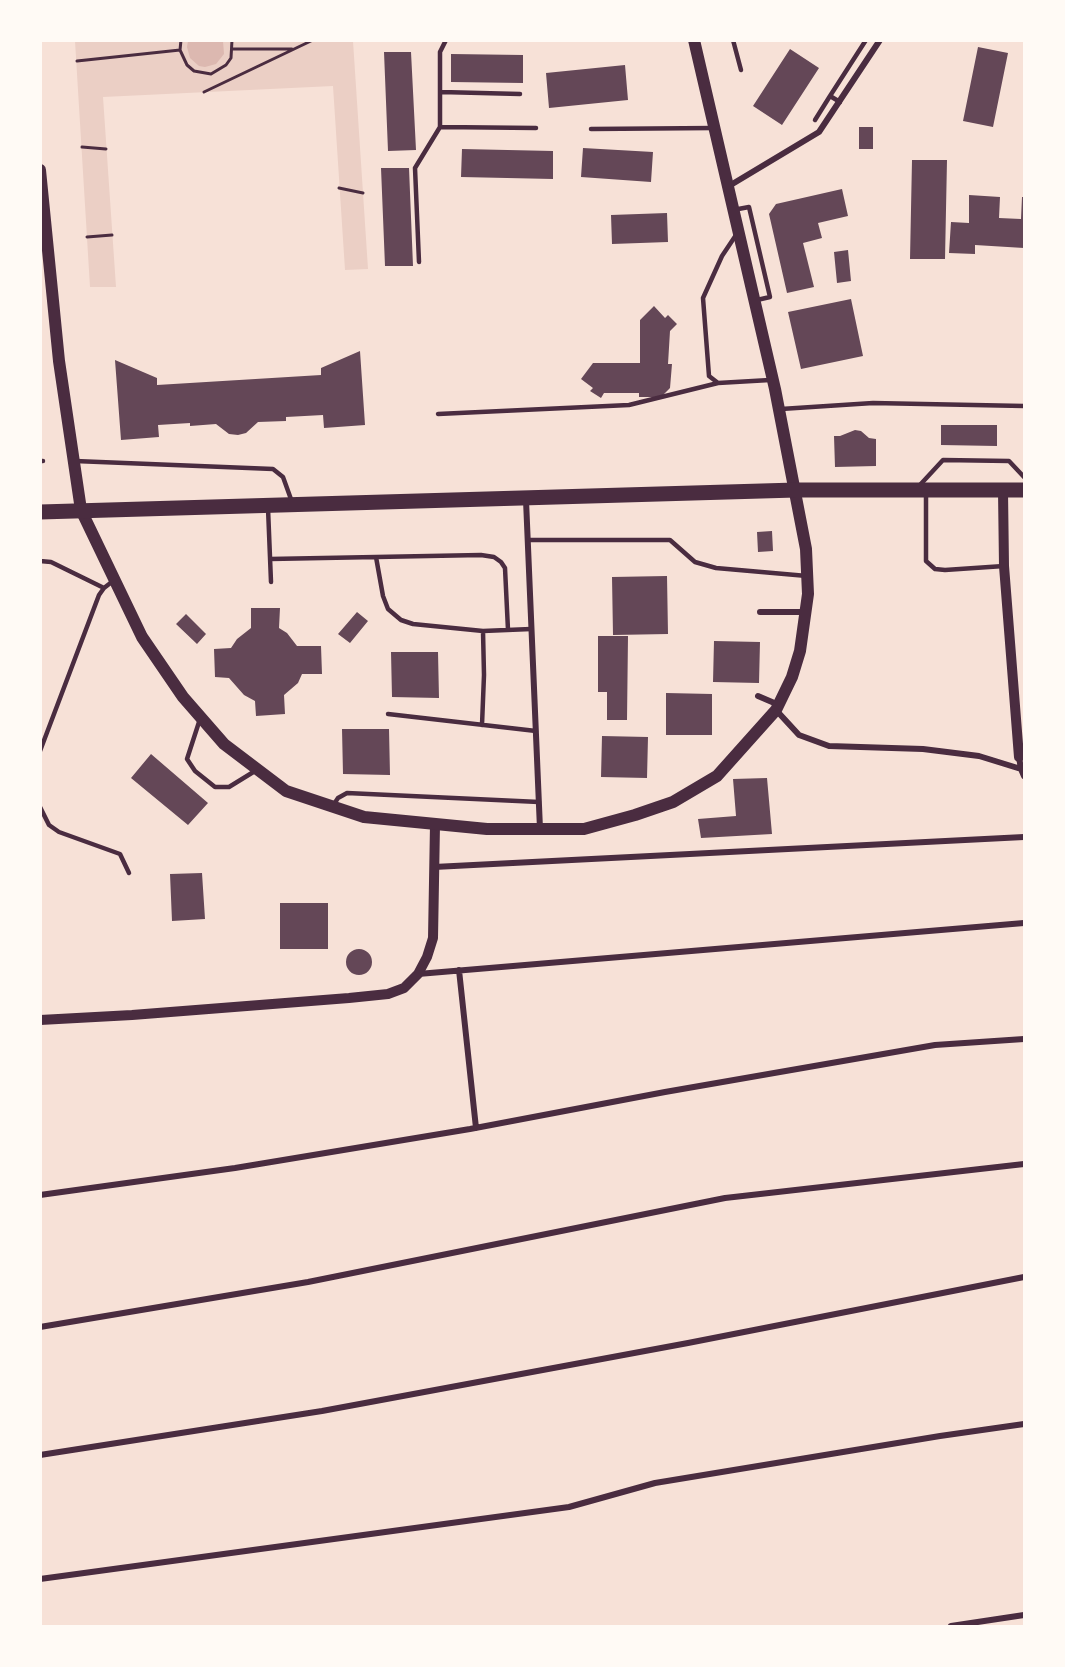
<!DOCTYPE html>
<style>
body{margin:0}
#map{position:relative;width:1065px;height:1667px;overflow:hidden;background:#f7e1d7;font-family:Barlow,sans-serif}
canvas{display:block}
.frame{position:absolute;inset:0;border:42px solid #fffaf5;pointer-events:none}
</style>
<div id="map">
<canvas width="1065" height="1667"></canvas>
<div class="frame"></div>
</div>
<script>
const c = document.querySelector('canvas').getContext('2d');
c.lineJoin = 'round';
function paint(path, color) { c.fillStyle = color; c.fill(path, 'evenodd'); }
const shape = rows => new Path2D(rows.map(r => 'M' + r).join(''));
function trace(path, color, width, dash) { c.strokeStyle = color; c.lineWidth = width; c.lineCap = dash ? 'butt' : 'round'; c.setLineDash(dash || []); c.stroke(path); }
paint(shape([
 [75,41,353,41,368,269,345,270,333,86,103,97,116,287,90,287]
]), '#ebcfc5');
paint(shape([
 [223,41,224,54,216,64,205,67,199,66,190,58,187,47,188,41]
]), '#dcb8b0');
paint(shape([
 [978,47,1008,53,993,127,963,121],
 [790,49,819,68,782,125,753,106],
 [384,52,411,52,416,150,388,151],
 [451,54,523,55,523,83,451,82],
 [625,65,628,100,549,108,546,73],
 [859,127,873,127,873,149,859,149],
 [583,148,653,152,651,182,581,177],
 [462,149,553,151,553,179,461,177],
 [912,160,947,160,945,259,910,259],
 [381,168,409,168,413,266,385,266],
 [842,189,848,216,818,223,822,238,803,243,814,287,787,293,769,214,776,204],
 [969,195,1000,197,999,218,1021,219,1022,197,1024,197,1024,248,975,245,975,254,949,253,951,222,969,223],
 [667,213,668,242,612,244,611,215],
 [848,250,851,281,837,283,834,252],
 [851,299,863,356,801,369,788,312],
 [654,306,665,318,668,315,677,324,670,331,668,364,672,364,670,388,661,397,639,397,639,393,604,393,601,398,590,391,593,388,581,379,593,363,640,363,640,320],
 [360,351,365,425,324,428,323,415,286,417,286,421,258,422,246,433,238,435,229,434,216,424,190,426,190,423,158,425,159,437,121,440,115,360,157,378,157,385,321,375,321,368],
 [941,425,997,425,997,446,941,445],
 [855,430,861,431,869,438,876,439,876,466,835,467,834,436,840,436],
 [772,531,773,551,758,552,757,532],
 [667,576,668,634,613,635,612,577],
 [251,608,280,608,279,628,287,633,297,646,321,646,322,674,302,674,298,683,284,695,285,714,256,716,255,701,244,695,229,678,215,677,214,649,231,648,237,639,251,628],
 [357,612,368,621,350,643,338,634],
 [186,614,206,634,197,644,176,624],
 [598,636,628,636,627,720,607,720,607,692,598,692],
 [714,641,760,642,759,683,713,682],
 [391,652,438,652,439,698,392,697],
 [666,693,712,694,712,735,666,735],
 [342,729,389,729,390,775,343,774],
 [602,736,648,737,647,778,601,777],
 [151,754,208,803,188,825,131,778],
 [767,778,772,834,701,838,698,819,736,816,733,779],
 [202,873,205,919,172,921,170,874],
 [280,903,328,903,328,949,280,949],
 '346 962a13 13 0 1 1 26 0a13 13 0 1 1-26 0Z'
]), '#644757');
trace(shape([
 [181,40,180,50,187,65,194,71,211,74,226,65,231,58,232,40],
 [233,49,292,49],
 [77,61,180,50],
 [204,92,313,40],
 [82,147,106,149],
 [339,188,363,193],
 [87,237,112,235]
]), '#4a2c40', 3);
trace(shape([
 [733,40,741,70],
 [441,92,520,94],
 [840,102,830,96,866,40],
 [815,120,830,96],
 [440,127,536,128],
 [591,129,714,128],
 [733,210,749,207,770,297,757,300],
 [736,235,722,256,703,298,709,376,718,383,770,380],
 [419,262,415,168,440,127,440,52,446,40],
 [781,409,873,403,1024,406],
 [438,414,629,405,718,383],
 [40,461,43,461],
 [75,461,273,469,283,477,292,502],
 [919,486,943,460,1009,461,1024,477],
 [926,492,926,561,935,569,945,570,1004,566],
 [268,508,271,582],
 [528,540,670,540,695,562,716,568,807,576],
 [376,557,481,555,494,557,501,562,505,568,508,630],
 [270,559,376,557,383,596,388,609,401,620,413,624,483,631],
 [40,561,51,562,104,588],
 [388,714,536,731],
 [200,719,187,759,195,771,215,787,229,787,255,771],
 [482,725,484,675,483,631,531,629],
 [40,751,99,595,104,588,113,581],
 [334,804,338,798,347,793,539,802],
 [40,807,49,825,59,832,120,854,129,873]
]), '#4a2c40', 4.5);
trace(shape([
 [729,186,819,132,880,40],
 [526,500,540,829],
 [760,612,805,612],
 [758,696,779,705],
 [776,710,799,735,829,746,923,749,979,756,1021,769],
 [1019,757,1021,769,1024,776],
 [434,867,1024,837],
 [459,970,476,1128],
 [418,974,1024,923],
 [40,1195,235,1168,470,1129,665,1092,935,1045,1024,1039],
 [40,1327,308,1282,725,1198,1024,1164],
 [40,1455,322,1411,688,1343,1024,1277],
 [40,1579,569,1507,655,1483,940,1436,1024,1424],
 [951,1626,1024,1615]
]), '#4a2c40', 6);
trace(shape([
 [1003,491,1004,566,1019,757],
 [40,1020,132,1015,349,998,388,994,404,988,418,974,427,957,433,938,435,825]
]), '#4a2c40', 10);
trace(shape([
 [40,170,59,361,81,510,142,637,183,697,224,744,286,791,364,817,487,829,584,829,635,815,673,802,717,776,776,710,792,677,800,651,808,594,806,549,775,389,694,40]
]), '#4a2c40', 12);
trace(shape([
 [40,512,796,490,1024,490]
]), '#4a2c40', 15);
</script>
